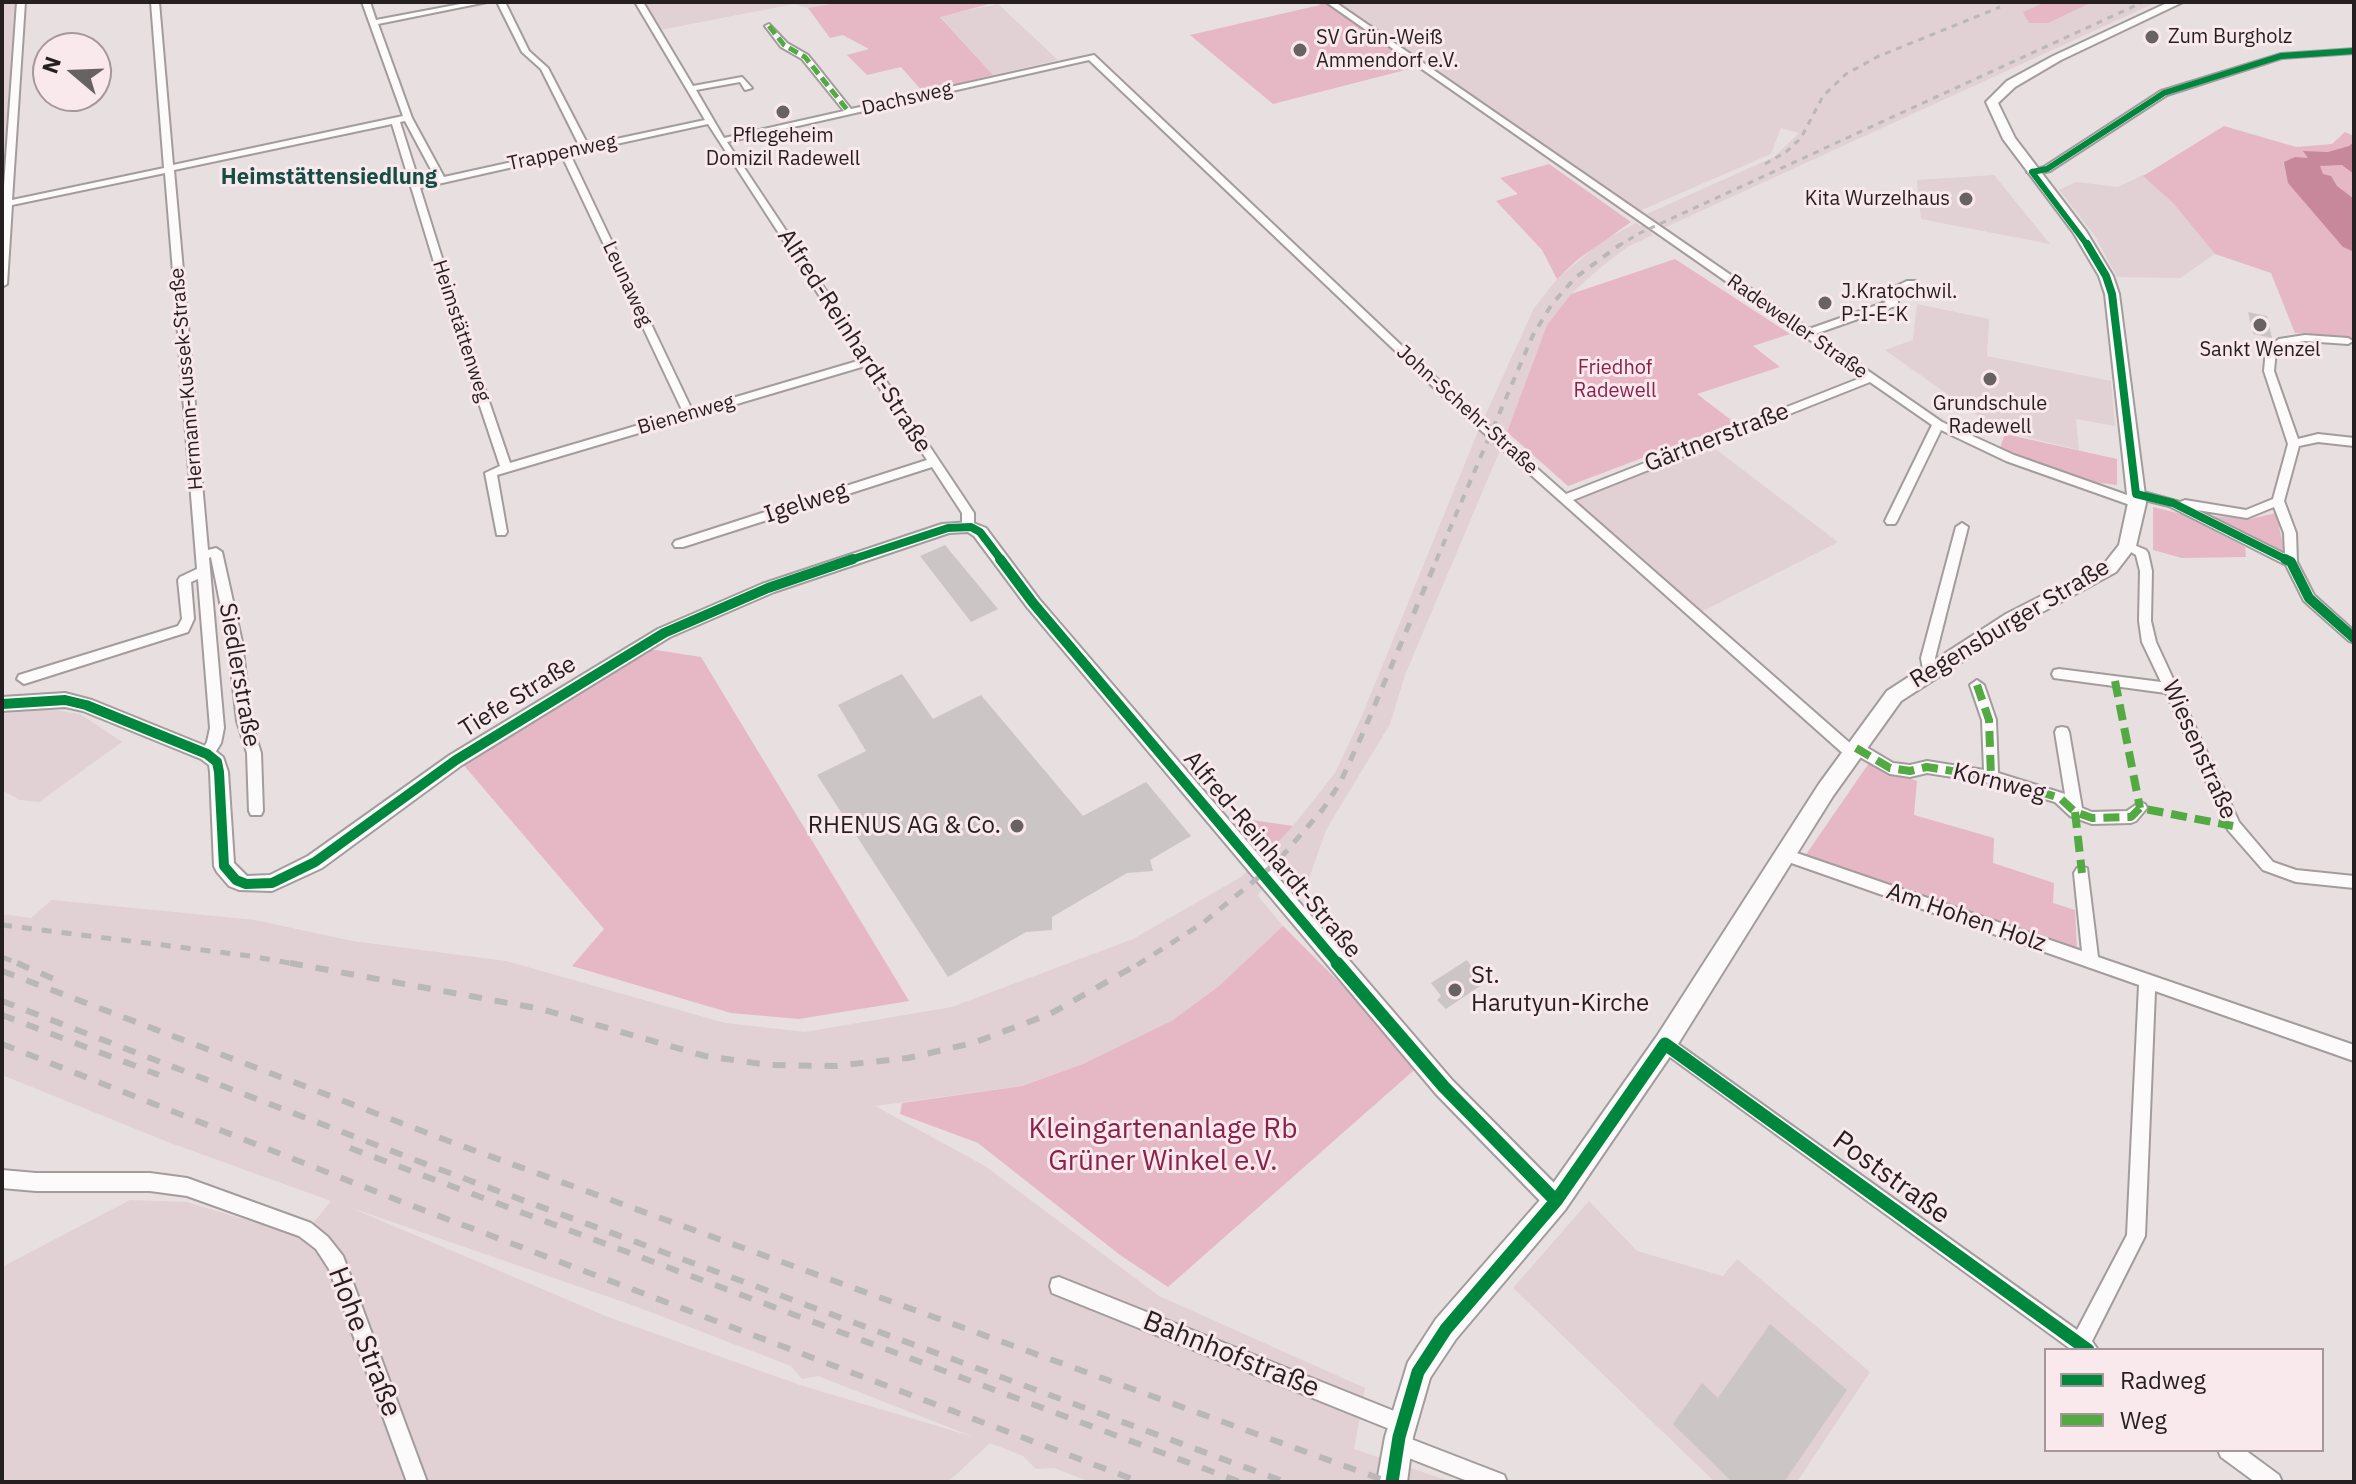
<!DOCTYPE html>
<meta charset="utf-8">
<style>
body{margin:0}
#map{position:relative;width:2356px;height:1484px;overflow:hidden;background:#e8dfe1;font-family:"IBM Plex Sans",sans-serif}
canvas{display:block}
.frame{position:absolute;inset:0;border:4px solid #251f21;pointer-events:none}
.legend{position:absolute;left:2044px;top:1348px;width:280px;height:104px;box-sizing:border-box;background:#f9e8ec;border:2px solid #a4989b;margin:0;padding:10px 14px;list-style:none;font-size:24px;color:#251f21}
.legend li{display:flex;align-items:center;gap:16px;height:40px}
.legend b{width:40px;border:2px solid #a4989b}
.north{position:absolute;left:32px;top:32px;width:80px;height:80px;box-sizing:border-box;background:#f9e8ec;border:2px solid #a4989b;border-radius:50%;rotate:289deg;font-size:22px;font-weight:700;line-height:32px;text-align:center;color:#251f21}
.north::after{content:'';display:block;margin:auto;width:28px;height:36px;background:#696264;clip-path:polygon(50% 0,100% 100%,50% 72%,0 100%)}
</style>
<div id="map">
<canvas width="2356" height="1484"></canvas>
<div class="frame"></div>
<ul class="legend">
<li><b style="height:10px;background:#00873e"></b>Radweg</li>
<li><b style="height:10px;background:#53aa43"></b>Weg</li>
</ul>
<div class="north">N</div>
</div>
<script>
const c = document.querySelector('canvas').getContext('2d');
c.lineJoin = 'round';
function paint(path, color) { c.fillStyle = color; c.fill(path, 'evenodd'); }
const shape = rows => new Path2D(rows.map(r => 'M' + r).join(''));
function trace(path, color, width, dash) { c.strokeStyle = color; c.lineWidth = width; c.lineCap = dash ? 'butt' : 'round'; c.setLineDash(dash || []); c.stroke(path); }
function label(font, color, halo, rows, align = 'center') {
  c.font = font + ' "IBM Plex Sans",sans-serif'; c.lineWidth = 6; c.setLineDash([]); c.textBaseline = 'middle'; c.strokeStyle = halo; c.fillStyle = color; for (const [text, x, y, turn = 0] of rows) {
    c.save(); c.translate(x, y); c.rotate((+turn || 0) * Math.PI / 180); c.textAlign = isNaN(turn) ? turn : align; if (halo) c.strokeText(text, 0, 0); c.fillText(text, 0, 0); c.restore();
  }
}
paint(shape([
 [2,2,21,2,2,284],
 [645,2,842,2,808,8,794,4,660,30],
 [1330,2,2046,2,2024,12,2092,2,2157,2,1666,227,1650,232,1653,235,1629,246,1601,267,1571,294,1547,325,1507,432,1501,428,1494,444,1500,450,1405,675,1390,724,1326,830,1304,893,1284,872,1257,895,1283,926,1219,986,1173,1020,1083,1064,1021,1086,875,1106,985,1166,1159,1296,1365,1388,1354,1449,1452,1482,1091,1482,1054,1468,1036,1469,1023,1456,990,1443,948,1482,2,1482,2,1267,130,1200,187,1202,302,1237,331,1201,168,1142,2,1075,2,914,31,918,52,900,255,920,352,941,506,961,725,1023,805,1032,952,1007,1133,939,1241,877,1293,826,1335,773,1361,718,1479,429,1483,433,1489,419,1485,416,1534,308,1557,279,1604,240,1636,223,1640,226,1653,219,1647,214,1774,157,1799,133,1781,128,1771,154,1637,212],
 [349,1207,632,1305,791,1366,802,1379,818,1376,974,1437,803,1386,608,1317],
 [998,4,1058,60,993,75,940,16],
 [1994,175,2050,244,1921,219,1917,180],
 [2143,175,2173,203,2215,254,2180,278,2117,277,2095,236,2059,190,2076,182,2118,187],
 [1917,304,1989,319,1987,356,2111,381,2115,426,2076,419,2079,450,1998,430,1885,350,1913,340],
 [1706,442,1838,542,1695,615,1564,499],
 [49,709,80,714,122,742,39,802,20,800,2,790,2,714],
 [1589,1201,1637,1251,1723,1276,1737,1259,1870,1372,1797,1482,1715,1482,1513,1288]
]), '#e1d0d4');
paint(shape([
 [842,2,997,2,940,17,993,75,923,92,901,67,867,75,847,55,869,49,843,35,830,38,808,8],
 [1317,2,1330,2,1327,5,1417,67,1273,104,1190,35,1320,5],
 [2046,2,2092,2,2048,23,2029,23,2023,12],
 [2224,126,2296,147,2332,144,2345,132,2354,136,2354,346,2343,337,2295,333,2271,273,2215,254,2173,203,2143,176],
 [1549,164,1631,222,1577,260,1557,279,1542,250,1496,201,1518,194,1500,178],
 [1675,259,1790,334,1753,346,1780,367,1697,394,1735,423,1568,486,1507,432,1547,325,1571,294],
 [2005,434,2117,459,2117,485,2094,482,2000,448],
 [2153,507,2182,514,2245,547,2246,557,2182,558,2153,550],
 [2276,513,2285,553,2211,516,2250,519],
 [643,648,701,657,909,1001,799,1019,731,1013,572,966,604,929,461,762],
 [1869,763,1917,781,1914,815,1994,838,1993,863,2054,883,2053,903,2075,910,2077,951,1805,856],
 [1245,819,1293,826,1266,855,1251,836,1254,830],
 [1283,926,1421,1064,1168,1287,1120,1255,978,1143,900,1114,902,1103,1022,1086,1083,1064,1173,1020,1219,986]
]), '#e6b7c4');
paint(shape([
 [2354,142,2354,174,2342,165,2320,166,2323,174,2331,176,2337,186,2354,199,2354,252,2343,247,2288,183,2284,162,2295,157,2308,158,2303,151,2328,152,2349,146]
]), '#c8889c');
paint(shape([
 [2248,312,2267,316,2272,338,2253,334],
 [945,545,998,609,971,622,920,556],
 [902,674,933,719,981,695,1083,816,1146,782,1191,836,1150,860,1153,871,1127,873,1052,917,1052,930,1026,932,948,977,817,775,866,751,838,705],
 [1467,960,1483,984,1446,1009,1437,1000,1441,996,1431,983],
 [1770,1324,1847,1390,1784,1482,1732,1482,1673,1424,1702,1383,1718,1398]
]), '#cbc5c6');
const minor = shape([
 [17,2,25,2,12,200,164,168,151,2,159,2,173,165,403,116,362,2,370,2,376,20,471,2,487,2,378,24,412,118,444,177,580,147,541,69,522,52,497,2,505,2,529,51,548,68,588,145,705,120,635,2,643,2,693,86,742,77,752,88,745,90,740,82,696,90,724,138,844,111,802,59,781,47,765,26,769,24,787,43,808,55,851,109,1094,55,1455,396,1566,494,1863,377,1326,2,1335,2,1809,329,1886,302,1880,298,1880,294,1907,281,1915,281,1915,285,1891,296,1898,301,1898,305,1815,334,1942,422,2014,455,2141,500,2141,506,2133,506,2006,461,1941,430,1897,521,1895,524,1887,524,1885,521,1932,425,1870,382,1573,500,1851,744,1861,744,1893,763,1910,765,1927,761,1984,770,1982,720,1970,685,1977,680,1984,685,1996,720,1998,773,2065,794,2055,732,2057,728,2062,727,2067,728,2069,732,2082,808,2092,812,2127,811,2140,802,2145,804,2147,808,2136,821,2131,823,2092,824,2070,816,2055,802,1991,783,1927,773,1910,777,1890,774,1858,756,1852,759,1847,757,1447,400,1089,60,727,142,974,513,974,526,968,530,962,526,962,513,932,467,683,547,675,547,673,544,675,541,927,460,865,366,497,475,507,532,505,535,497,535,485,473,500,466,453,325,392,124,174,170,208,550,216,548,222,552,242,642,251,721,261,753,263,811,261,815,251,815,249,811,247,753,237,721,228,642,211,557,209,558,224,728,221,743,212,758,202,758,200,754,207,742,210,728,198,579,191,582,194,619,188,632,24,684,17,679,19,675,178,626,182,619,178,580,180,577,197,569,165,173,12,205,7,284,2,287,2,214,17,2],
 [405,121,436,179,419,182,400,122,405,121],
 [708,124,861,360,692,410,570,154,708,124],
 [562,156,683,412,510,463,463,325,420,188,562,156],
 [2354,49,2354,53,2282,58,2167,95,2050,171,2032,175,2027,172,2044,167,2161,91,2281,54,2354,49],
 [2305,335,2348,338,2353,341,2348,344,2305,341,2286,344,2276,350,2274,371,2298,439,2318,434,2354,438,2354,446,2318,442,2299,446,2284,501,2296,533,2297,562,2314,595,2354,631,2354,643,2349,641,2304,601,2286,565,2169,506,2132,497,2130,494,2136,490,2180,502,2185,500,2246,510,2273,499,2288,444,2264,371,2266,349,2279,339,2305,335],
 [2274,507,2284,533,2285,554,2197,510,2247,518,2274,507],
 [1962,523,1968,527,1935,658,1937,670,1930,675,1923,670,1921,658,1956,527,1962,523],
 [2127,542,2146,550,2148,553,2152,571,2151,621,2156,642,2239,822,2273,862,2296,870,2354,876,2354,888,2296,882,2263,870,2228,830,2166,693,2054,678,2052,674,2054,670,2059,669,2161,682,2142,642,2139,621,2140,571,2136,555,2121,546,2127,542],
 [1785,849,2082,951,2074,873,2077,868,2082,867,2087,868,2098,957,2354,1045,2354,1061,2155,991,2145,1236,2092,1341,2098,1350,2072,1350,1659,1049,1657,1044,1659,1039,1665,1036,1671,1039,2077,1330,2127,1235,2139,985,1780,859,1778,855,1780,851,1785,849],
 [2,1170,36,1173,150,1173,187,1178,311,1223,328,1237,343,1256,427,1482,407,1482,329,1269,316,1249,299,1236,187,1196,150,1191,36,1191,2,1188,2,1170],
 [1059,1277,1409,1417,1412,1424,1409,1431,1402,1434,1052,1293,1050,1286,1052,1279,1059,1277],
 [1398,1434,1504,1475,1507,1482,1470,1482,1391,1451,1388,1444,1391,1437,1398,1434],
 [2218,1450,2245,1450,2279,1475,2282,1482,2255,1482,2221,1457,2218,1450]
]);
const tertiary = shape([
 [971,522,986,528,1039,599,1452,1080,1564,1193,1568,1201,1564,1209,1556,1213,1548,1209,1436,1094,1027,607,974,536,968,532,949,533,774,592,670,637,462,765,322,868,272,891,239,890,229,886,217,872,214,866,210,772,209,765,201,759,83,711,65,707,2,711,2,697,65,693,92,700,213,749,223,757,228,772,234,863,247,876,270,875,308,856,450,755,658,629,762,584,942,524,971,522]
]);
const secondary = shape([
 [2169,2,2183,2,2061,60,2015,87,1998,103,2015,138,2086,231,2113,276,2119,294,2146,503,2136,546,2116,572,2020,624,1901,701,1833,796,1673,1052,1565,1210,1456,1339,1430,1378,1413,1437,1407,1482,1377,1482,1385,1437,1408,1362,1436,1319,1547,1192,1657,1036,1819,784,1887,691,2006,614,2104,564,2119,545,2128,503,2105,294,2099,276,2073,232,2003,139,1986,102,2007,81,2053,56,2169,2]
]);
trace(minor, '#a39c9d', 4);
trace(tertiary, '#a39c9d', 4);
trace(secondary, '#a39c9d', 4);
paint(minor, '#fcfafa');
paint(tertiary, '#fcfafa');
paint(secondary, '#fcfafa');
trace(shape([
 [1765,164,1786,152,1801,138,1823,96,1846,74,1877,57,2000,7],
 [1618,246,1640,233,2143,2]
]), '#b9b7b7', 3, [6, 6]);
trace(shape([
 [1436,561,1533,335,1552,304,1575,278,1621,244]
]), '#b9b7b7', 4, [8, 8]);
trace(shape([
 [2,925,250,956,301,965],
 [2,957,22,965],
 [1137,965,1203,923,1277,862,1323,809,1340,783,1362,735,1437,559]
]), '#b9b7b7', 5, [10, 10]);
trace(shape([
 [17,963,61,982],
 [290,963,541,1009,705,1056,769,1065,835,1066,908,1058,973,1043,1050,1014,1140,963],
 [2,971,451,1142,1389,1482],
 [2,1001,436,1168,1285,1482],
 [2,1015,159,1075],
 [2,1044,405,1203,1140,1482],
 [350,1148,1240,1482]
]), '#b9b7b7', 6, [13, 13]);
trace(shape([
 [769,26,784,45,805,57,849,112]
]), '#53aa43', 5, [10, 5]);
trace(shape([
 [2115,681,2140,808],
 [1977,685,1989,720,1991,777],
 [1856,748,1890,768,1910,771,1927,767,1991,777,2060,798,2075,812,2092,818,2131,817,2140,808,2233,826],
 [2075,812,2082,873]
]), '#53aa43', 8, [16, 8]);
trace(shape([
 [2032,172,2088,246],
 [2032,172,2047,169,2164,93,2281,56,2354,51]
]), '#00873e', 6);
trace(shape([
 [2087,244,2106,276,2112,294,2136,494,2173,503,2289,561],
 [847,561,948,528,971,527,980,532,1002,561]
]), '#00873e', 8);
trace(shape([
 [1000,559,1033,603,1339,965],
 [2285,559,2291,562,2309,598,2354,638],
 [2,704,65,700,86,705,207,754,217,762,219,772,224,866,236,880,246,884,272,883,315,862,456,760,664,633,768,588,853,559]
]), '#00873e', 10);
trace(shape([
 [1337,963,1444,1087,1556,1201],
 [1392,1482,1399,1437,1418,1372,1446,1329,1556,1201,1665,1044,2088,1350]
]), '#00873e', 13);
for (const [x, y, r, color] of [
 [2152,37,8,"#696264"],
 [1300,50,8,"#696264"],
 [783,112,8,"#696264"],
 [1966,199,8,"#696264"],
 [1825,303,8,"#696264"],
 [2260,325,8,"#696264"],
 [1990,379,8,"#696264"],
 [1017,826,8,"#696264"],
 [1455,990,8,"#696264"]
]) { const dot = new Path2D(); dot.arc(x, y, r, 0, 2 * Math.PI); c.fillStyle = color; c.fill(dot); trace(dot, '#f9e8ec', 3); }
label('20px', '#251f21', '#f9e8ec', [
 ["Zum Burgholz",2168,37],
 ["SV Grün-Weiß",1316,38],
 ["Ammendorf e.V.",1316,61],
 ["Pflegeheim",783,136,"center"],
 ["Domizil Radewell",783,159,"center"],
 ["Kita Wurzelhaus",1950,199,"right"],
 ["J.Kratochwil.",1841,292],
 ["P-I-E-K",1841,315],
 ["Sankt Wenzel",2260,350,"center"],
 ["Grundschule",1990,404,"center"],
 ["Radewell",1990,427,"center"]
], 'left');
label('20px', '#251f21', '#f9e8ec', [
 ["Dachsweg",907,99,-13],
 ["Trappenweg",562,153,-12],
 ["Leunaweg",627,284,65],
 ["Radeweller Straße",1797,327,35],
 ["Heimstättenweg",461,331,72],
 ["Hermann-Kussek-Straße",187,379,-95],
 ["John-Schehr-Straße",1467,410,42],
 ["Bienenweg",686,415,-16]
]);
label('20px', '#8c204d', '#f9e8ec', [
 ["Friedhof",1615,368],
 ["Radewell",1615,391]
]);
label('bold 22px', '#144e45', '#f9e8ec', [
 ["Heimstättensiedlung",329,178]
]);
label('24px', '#251f21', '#f9e8ec', [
 ["Alfred-Reinhardt-Straße",854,341,57],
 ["Gärtnerstraße",1717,438,-21],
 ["Igelweg",806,503,-18],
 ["Regensburger Straße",2010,624,-31],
 ["Siedlerstraße",239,675,80],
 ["Tiefe Straße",518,697,-32],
 ["Wiesenstraße",2199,750,66],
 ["Kornweg",1999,783,14],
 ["Alfred-Reinhardt-Straße",1272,855,50],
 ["Am Hohen Holz",1966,918,19]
]);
label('24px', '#251f21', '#f9e8ec', [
 ["RHENUS AG & Co.",1001,826],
 ["St.",1471,976,"left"],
 ["Harutyun-Kirche",1471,1004,"left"]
], 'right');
label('28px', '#8c204d', '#f9e8ec', [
 ["Kleingartenanlage Rb",1163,1130],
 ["Grüner Winkel e.V.",1163,1162]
]);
label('28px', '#251f21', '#f9e8ec', [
 ["Poststraße",1891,1178,36],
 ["Hohe Straße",364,1342,69],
 ["Bahnhofstraße",1231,1355,22]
]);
</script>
